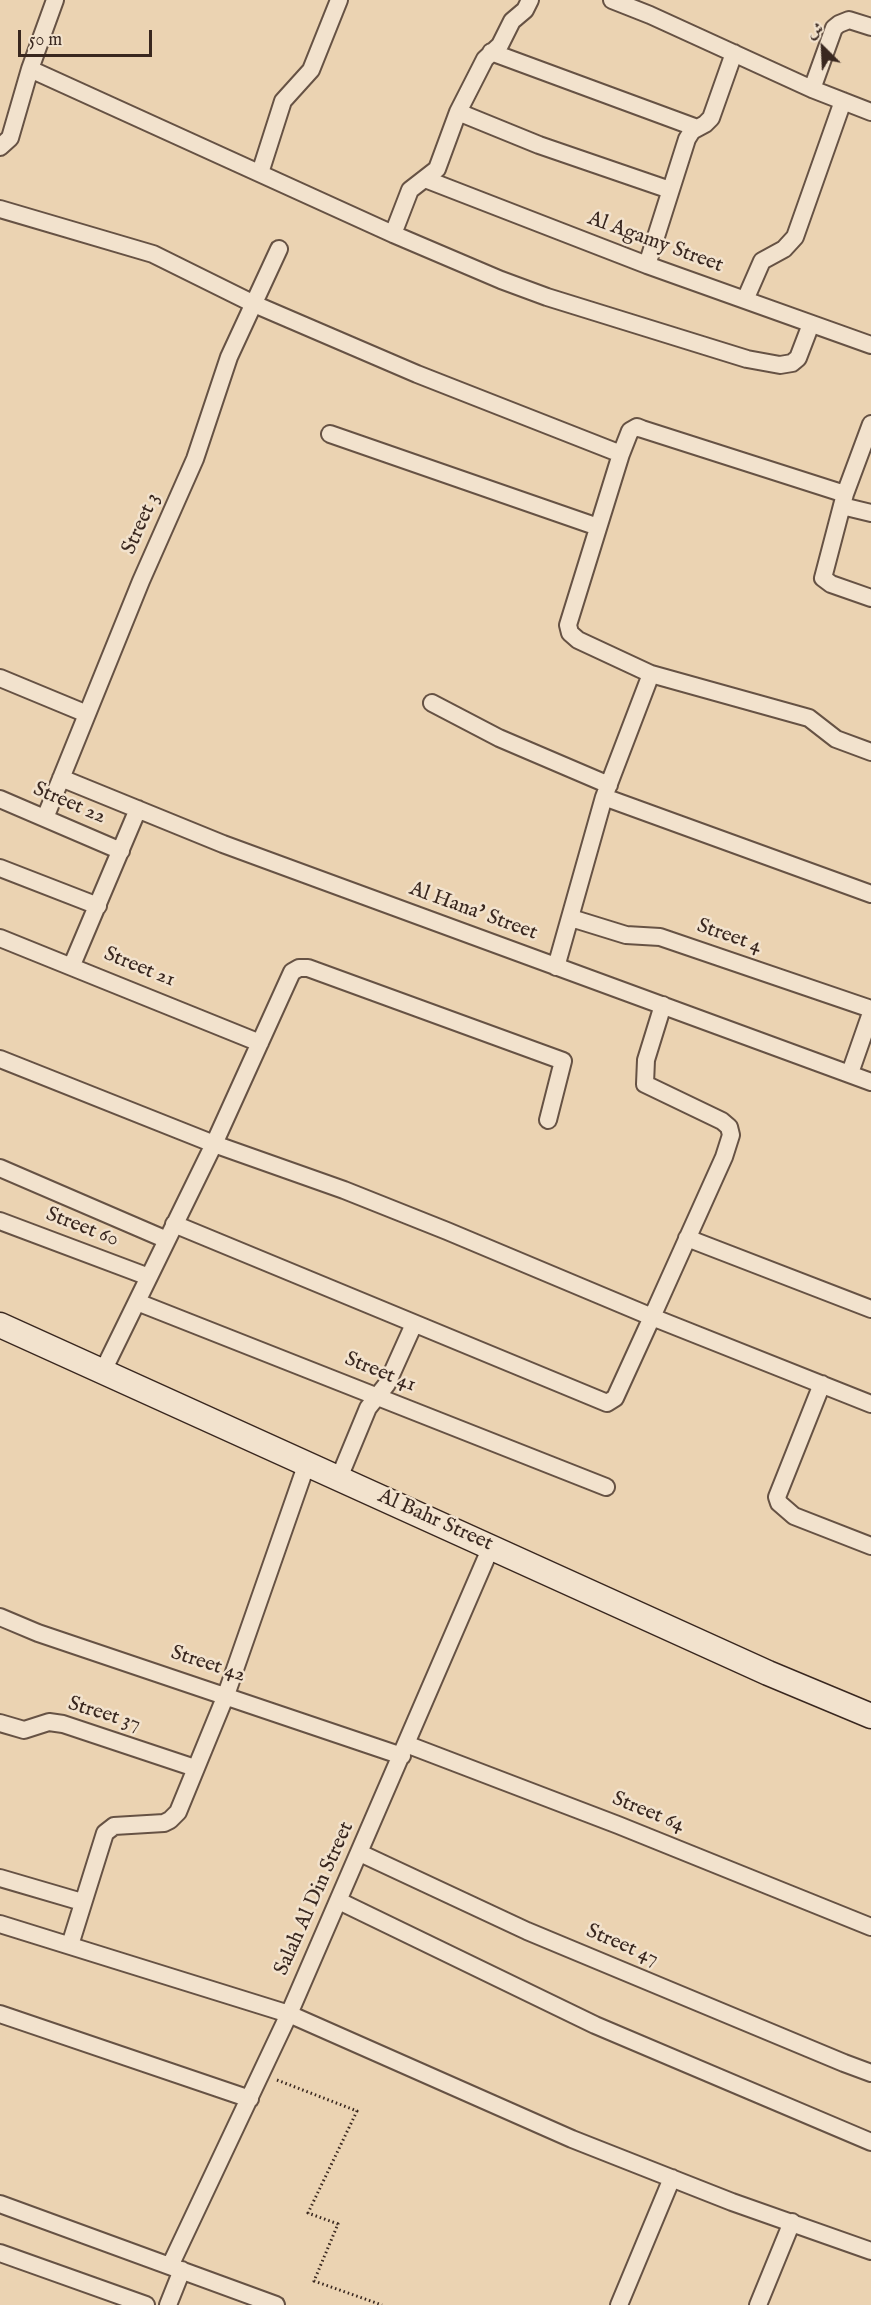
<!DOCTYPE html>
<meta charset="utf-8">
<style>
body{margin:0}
#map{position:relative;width:871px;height:2305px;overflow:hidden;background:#ebd3b2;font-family:"IM FELL English",Amiri,serif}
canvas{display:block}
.north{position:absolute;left:793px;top:18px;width:60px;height:60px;-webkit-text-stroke:4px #f2e2cd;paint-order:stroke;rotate:336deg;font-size:16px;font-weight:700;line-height:24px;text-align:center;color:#39271f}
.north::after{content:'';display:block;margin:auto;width:21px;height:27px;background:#39271f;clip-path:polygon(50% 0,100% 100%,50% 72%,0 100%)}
.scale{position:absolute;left:18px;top:30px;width:134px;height:27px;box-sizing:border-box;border:3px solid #39271f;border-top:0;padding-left:8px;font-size:18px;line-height:21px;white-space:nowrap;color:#39271f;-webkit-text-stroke:4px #f2e2cd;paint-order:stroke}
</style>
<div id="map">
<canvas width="871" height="2305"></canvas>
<div class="north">ش</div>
<div class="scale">50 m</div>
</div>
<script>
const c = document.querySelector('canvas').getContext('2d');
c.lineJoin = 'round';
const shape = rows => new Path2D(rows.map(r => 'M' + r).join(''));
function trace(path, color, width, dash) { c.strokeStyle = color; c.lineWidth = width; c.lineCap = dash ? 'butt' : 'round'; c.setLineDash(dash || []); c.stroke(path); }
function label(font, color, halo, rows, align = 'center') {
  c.font = font + ' "IM FELL English",serif'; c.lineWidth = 5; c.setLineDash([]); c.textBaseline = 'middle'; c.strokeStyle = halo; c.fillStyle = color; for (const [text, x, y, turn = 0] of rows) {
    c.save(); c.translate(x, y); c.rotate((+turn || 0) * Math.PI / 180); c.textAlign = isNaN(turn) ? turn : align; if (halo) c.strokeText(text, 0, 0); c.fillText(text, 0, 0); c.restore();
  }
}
const street = shape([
 [612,0,650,15,812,89,871,112],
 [491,52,697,128],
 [30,69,55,0],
 [812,89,834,28,839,24,849,20,871,27],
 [458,112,539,145,670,190],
 [0,147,10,138,30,69,393,234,501,280,547,297,747,359,780,365,792,363,798,358,811,324],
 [260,173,283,101,311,70,339,0],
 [425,179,647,265,871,345],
 [0,209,153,254,254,304,417,374,621,454],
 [393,234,410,190,437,169,458,112,485,59,500,45,512,21,525,10,530,0],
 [647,265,687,139,692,131,705,124,711,118,734,53],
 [745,300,762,261,784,249,795,237,843,101],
 [871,424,845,494,642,429,637,427,630,431,621,454,568,625,570,633,578,640,651,674,809,718,836,739,871,752],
 [330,434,598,527],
 [845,494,823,578,831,584,871,598],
 [842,506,871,513],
 [651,674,604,797,871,894],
 [0,678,87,714],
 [432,703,499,738,609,785],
 [61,778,223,844,871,1082],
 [0,799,121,851],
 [45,818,141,581,195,459,229,357,279,249],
 [0,868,98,906],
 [571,918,626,935,660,937,871,1009],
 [0,938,260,1043],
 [72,965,138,809],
 [556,967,604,797],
 [663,1005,646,1060,645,1084,722,1121,729,1127,731,1135,724,1157,652,1317,871,1404],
 [0,1059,214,1144,344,1190,447,1231,652,1317,615,1398,607,1403,174,1224],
 [850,1073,871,1013],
 [0,1168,167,1240],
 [0,1221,149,1277],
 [687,1238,871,1309],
 [137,1302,606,1487],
 [102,1373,214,1144,292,972,299,968,308,968,563,1061,548,1120],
 [822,1384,777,1497,779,1503,794,1516,871,1546],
 [339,1478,368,1408,387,1384,414,1324],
 [0,1617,38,1633,402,1756],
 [0,1723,24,1730,49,1722,63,1724,195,1768],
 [406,1744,618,1825,871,1927],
 [360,1853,527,1931,844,2063,871,2073],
 [0,1878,82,1902],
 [339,1901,595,2025,871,2142],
 [0,1924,289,2014,572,2139,732,2202,871,2251],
 [70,1945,105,1833,114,1826,164,1823,170,1820,178,1812,226,1695,307,1463],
 [0,2014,250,2099],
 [0,2204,276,2305],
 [0,2253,146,2305],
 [170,2266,289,2014,491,1547],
 [168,2305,182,2270],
 [619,2305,672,2178],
 [758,2305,792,2222]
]);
const secondary = shape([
 [0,1325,768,1673,871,1716]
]);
trace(street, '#665244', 20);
trace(secondary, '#39271f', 27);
trace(shape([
 [277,2080,357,2111,308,2213,338,2224,314,2281,382,2305]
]), '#39271f', 3, [1.5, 3]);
trace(street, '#f2e2cd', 16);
trace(secondary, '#f2e2cd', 24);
label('21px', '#39271f', '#f2e2cd', [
 ["Al Agamy Street",655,243,20],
 ["Street 3",142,524,-66],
 ["Street 22",69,804,23],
 ["Al Hana' Street",473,912,20],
 ["Street 4",729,937,19],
 ["Street 21",139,968,22],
 ["Street 60",82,1228,21],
 ["Street 41",380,1373,22],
 ["Al Bahr Street",435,1521,24],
 ["Street 42",208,1665,18],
 ["Street 37",104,1715,17],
 ["Street 64",648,1813,22],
 ["Salah Al Din Street",315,1899,-66],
 ["Street 47",622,1946,23]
]);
</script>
